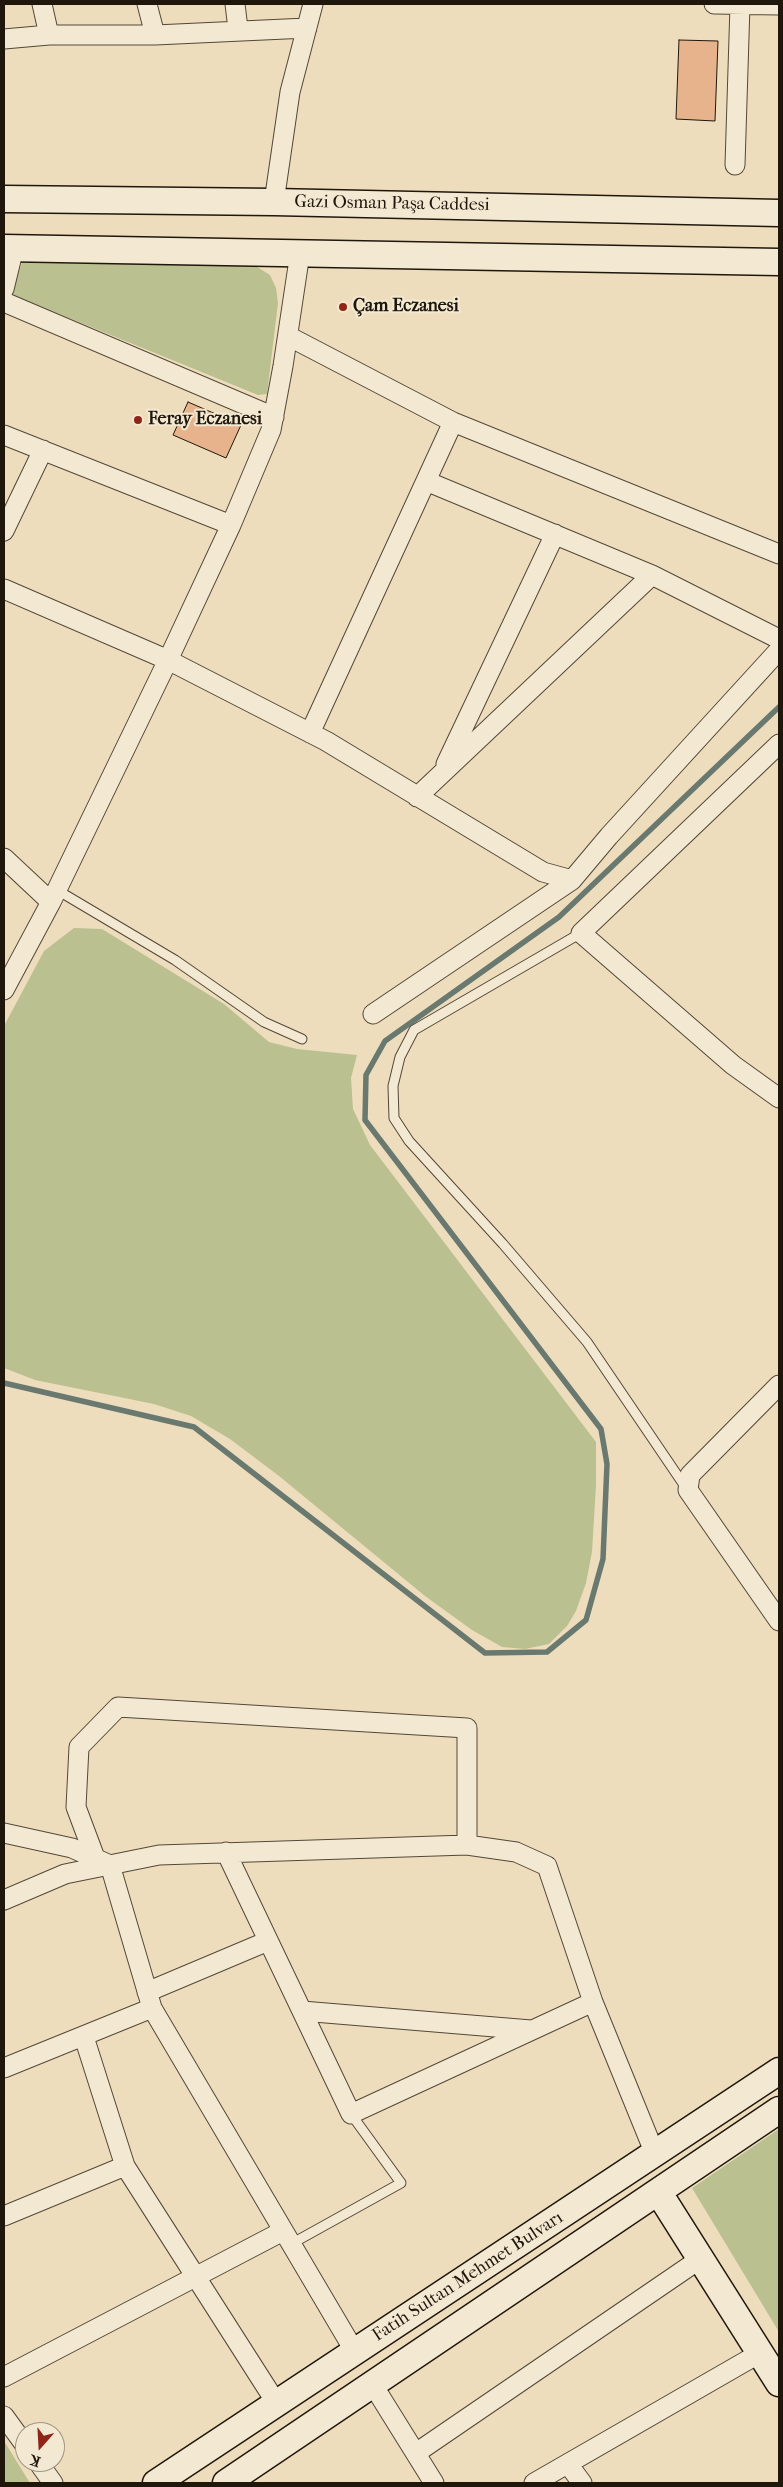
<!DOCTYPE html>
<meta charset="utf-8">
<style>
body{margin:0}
#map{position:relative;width:783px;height:2487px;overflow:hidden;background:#edddbc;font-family:"IM FELL French Canon",serif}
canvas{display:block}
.frame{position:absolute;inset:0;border:5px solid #20170c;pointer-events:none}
.north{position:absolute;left:15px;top:2422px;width:50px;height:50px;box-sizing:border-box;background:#f3e9d3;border:1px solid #9f9583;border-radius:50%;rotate:199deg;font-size:14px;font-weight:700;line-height:20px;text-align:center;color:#20170c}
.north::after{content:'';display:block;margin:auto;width:18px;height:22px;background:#8f2418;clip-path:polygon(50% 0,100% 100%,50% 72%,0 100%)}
</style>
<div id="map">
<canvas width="783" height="2487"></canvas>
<div class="frame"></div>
<div class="north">K</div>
</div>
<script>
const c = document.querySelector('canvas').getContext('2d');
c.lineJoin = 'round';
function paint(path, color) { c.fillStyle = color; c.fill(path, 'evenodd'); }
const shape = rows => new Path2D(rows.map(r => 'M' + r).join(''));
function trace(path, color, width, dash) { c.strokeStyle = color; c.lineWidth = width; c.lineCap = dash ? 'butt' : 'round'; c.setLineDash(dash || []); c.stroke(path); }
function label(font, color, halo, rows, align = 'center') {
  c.font = font + ' "IM FELL French Canon",serif'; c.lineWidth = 4; c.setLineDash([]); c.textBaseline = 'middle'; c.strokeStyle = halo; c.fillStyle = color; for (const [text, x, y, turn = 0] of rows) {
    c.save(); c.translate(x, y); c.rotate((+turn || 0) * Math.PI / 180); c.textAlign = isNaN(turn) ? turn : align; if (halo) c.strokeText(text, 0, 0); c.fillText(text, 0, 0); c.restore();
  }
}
paint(shape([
 [22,263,254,265,270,275,276,288,278,303,267,394,258,395,10,294],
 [74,928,102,929,224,1004,269,1042,297,1049,357,1055,351,1078,353,1109,370,1145,596,1442,596,1485,592,1552,586,1583,576,1611,567,1626,549,1644,525,1649,502,1647,472,1630,425,1596,279,1476,230,1439,191,1416,154,1404,35,1380,4,1368,4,1026,44,951],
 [779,2129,779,2332,692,2188],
 [4,2441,30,2483,4,2483]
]), '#bac08f');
trace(shape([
 [4,1383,194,1427,485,1653,547,1652,586,1620,603,1559,607,1464,601,1429,365,1120,366,1075,385,1041,559,917,779,707]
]), '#697970', 5.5);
const building = shape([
 [679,40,718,41,715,121,676,119,679,40],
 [188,402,241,425,226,458,173,435,188,402]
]);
paint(building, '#e7b38c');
trace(building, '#20170c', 1);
const lane = shape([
 [57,890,175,960,264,1022,302,1039],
 [581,933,414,1030,400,1057,393,1086,394,1118,409,1141,503,1244,587,1342,686,1488],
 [291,2244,401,2183,351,2114]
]);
const street = shape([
 [42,4,49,35],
 [147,4,155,35],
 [235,4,238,29],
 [714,4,779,5],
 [4,39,49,35,155,35,307,28],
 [735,165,740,5],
 [274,202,290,92,313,4],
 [4,289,14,248],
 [4,302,274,417],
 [288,336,453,422,779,554],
 [4,435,231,525],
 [426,481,652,575],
 [4,531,43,450],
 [4,589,168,660,326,741,543,872,572,880],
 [310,733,453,422],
 [779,744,581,933,733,1065,779,1098],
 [446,764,555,534],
 [417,797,652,575,779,639],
 [4,858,51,902],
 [4,990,51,902,168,660,231,525,271,430,283,366,300,253],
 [373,1014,572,880,609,836,779,650],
 [779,1385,690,1475,688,1490,779,1621],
 [4,1833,72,1848,110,1865,152,2008,355,2352],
 [226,1852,351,2114,593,2002],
 [97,1863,76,1807,79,1747,118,1707,467,1728,467,1845],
 [4,1900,65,1874,159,1855,467,1845,516,1852,547,1866,593,2002,655,2154],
 [147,1992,268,1941],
 [302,2011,531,2030],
 [84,2037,125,2166,277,2404],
 [4,2068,152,2008],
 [4,2216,125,2166],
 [4,2377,283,2231],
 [373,2385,434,2483],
 [4,2416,25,2445],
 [416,2453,700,2259],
 [38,2462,53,2483],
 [568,2464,582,2483],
 [534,2483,760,2353]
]);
const secondary = shape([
 [4,199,274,202,779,213],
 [4,248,779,262],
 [659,2193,779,2383],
 [156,2483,779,2071],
 [226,2483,779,2110]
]);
trace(lane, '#534838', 11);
trace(street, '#534838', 21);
trace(secondary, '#20170c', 29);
trace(lane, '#f3e9d3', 9);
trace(street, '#f3e9d3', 19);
trace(secondary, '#f3e9d3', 26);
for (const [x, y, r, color] of [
 [343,307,5,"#8f2418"],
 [138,420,5,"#8f2418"]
]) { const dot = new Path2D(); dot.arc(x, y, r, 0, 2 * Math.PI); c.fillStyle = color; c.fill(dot); trace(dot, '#f3e9d3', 2); }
label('18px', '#20170c', '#f3e9d3', [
 ["Gazi Osman Paşa Caddesi",392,204,1],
 ["Fatih Sultan Mehmet Bulvarı",468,2277,-33]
]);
label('bold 18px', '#20170c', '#f3e9d3', [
 ["Çam Eczanesi",353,307],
 ["Feray Eczanesi",148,420]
], 'left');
</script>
